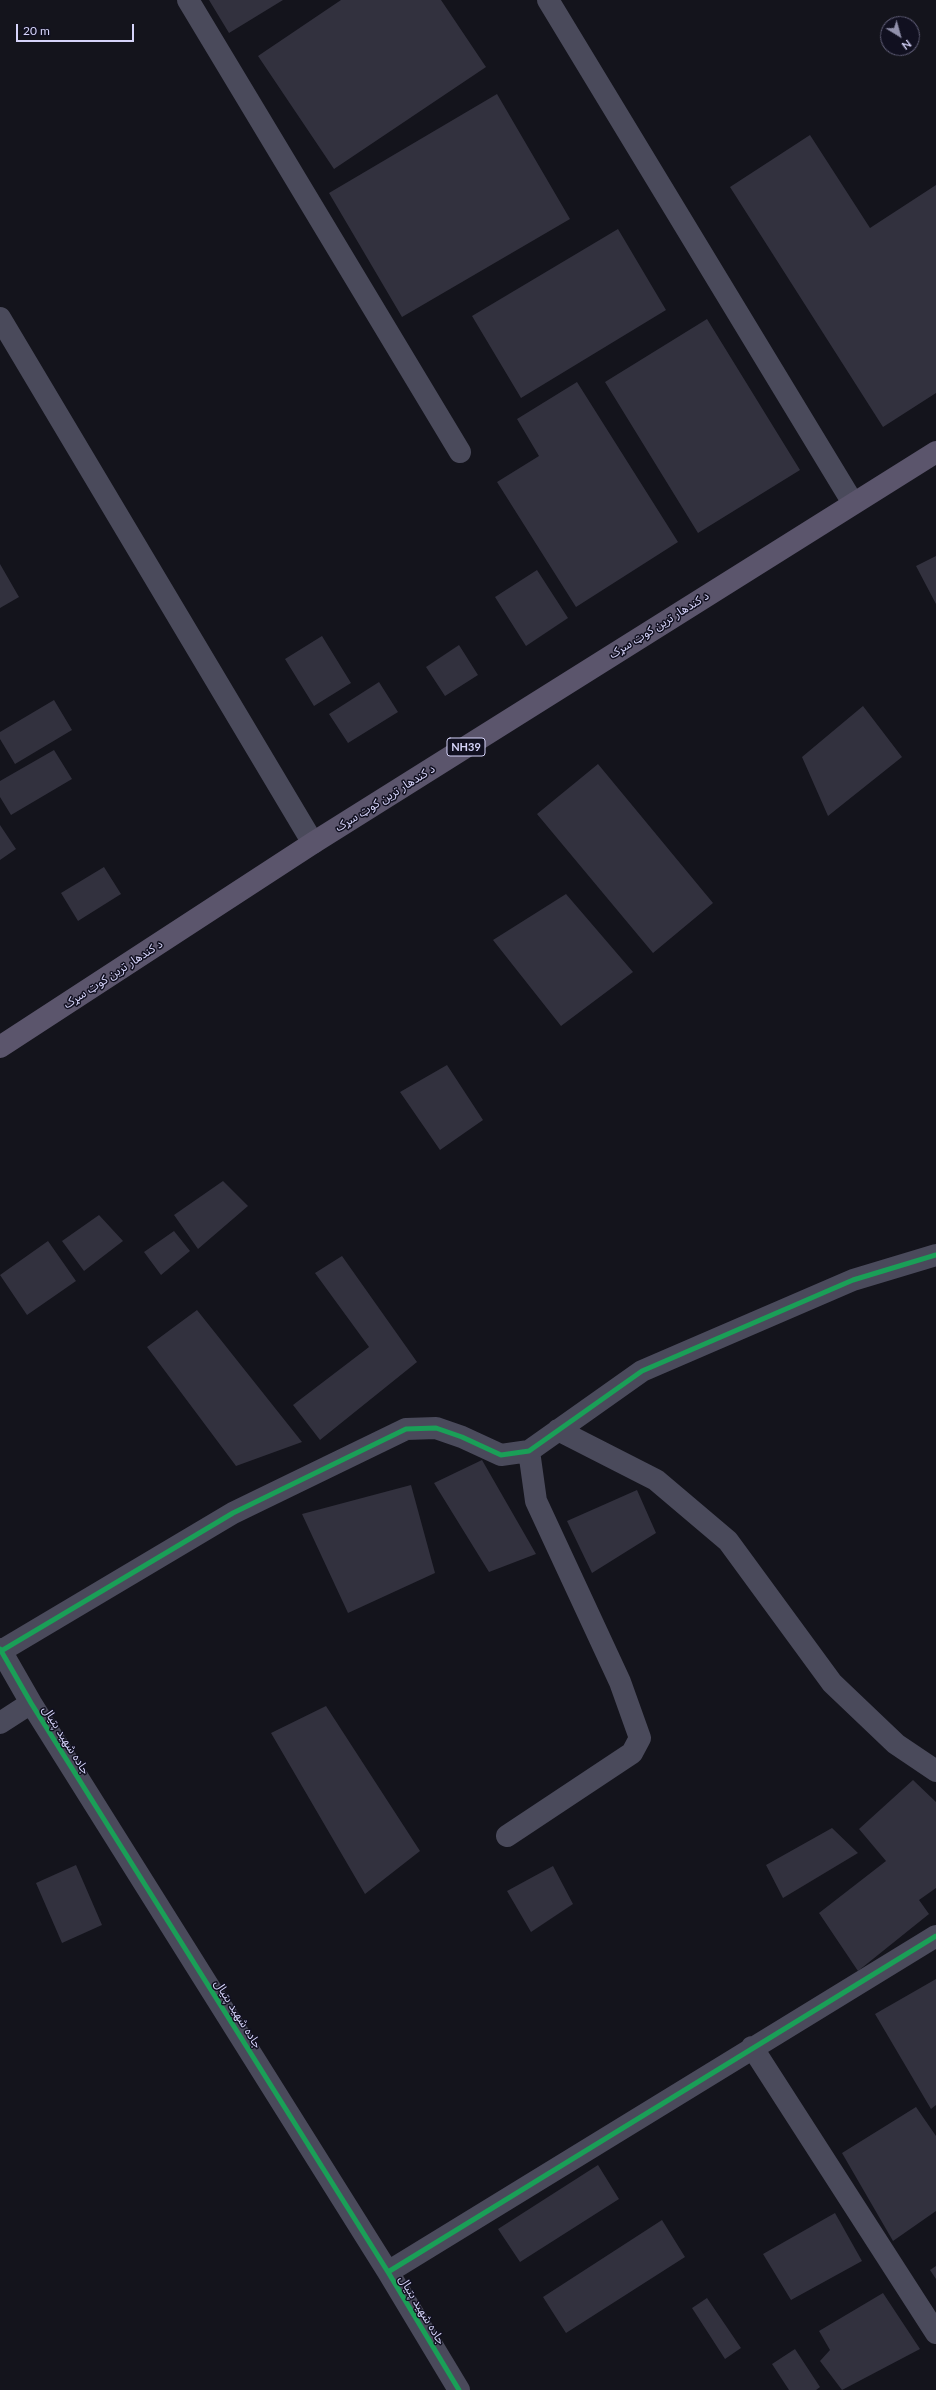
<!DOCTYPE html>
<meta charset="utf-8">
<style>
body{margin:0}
#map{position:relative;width:936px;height:2390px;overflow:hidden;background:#14141c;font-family:Lato,sans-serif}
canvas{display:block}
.north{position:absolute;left:880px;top:16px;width:40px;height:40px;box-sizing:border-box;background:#111020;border:1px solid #605e77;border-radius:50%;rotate:143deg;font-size:11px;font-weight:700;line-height:16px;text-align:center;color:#d6d4fa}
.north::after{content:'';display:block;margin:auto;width:14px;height:18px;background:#9291ac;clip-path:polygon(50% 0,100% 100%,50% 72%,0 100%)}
.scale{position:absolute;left:16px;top:24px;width:118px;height:18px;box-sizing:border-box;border:2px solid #d6d4fa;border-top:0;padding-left:5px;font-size:12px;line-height:14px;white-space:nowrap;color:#d6d4fa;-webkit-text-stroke:3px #111020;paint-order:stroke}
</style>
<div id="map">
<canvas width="936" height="2390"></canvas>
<div class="north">N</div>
<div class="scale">20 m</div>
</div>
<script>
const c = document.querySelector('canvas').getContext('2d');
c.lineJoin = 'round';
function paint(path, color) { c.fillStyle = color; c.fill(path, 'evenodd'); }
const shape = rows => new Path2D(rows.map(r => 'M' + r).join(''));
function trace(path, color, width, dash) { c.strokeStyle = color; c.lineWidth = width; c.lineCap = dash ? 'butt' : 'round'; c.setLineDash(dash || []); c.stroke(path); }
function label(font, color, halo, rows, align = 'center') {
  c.font = font + ' Lato,"Noto Sans Arabic",sans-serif'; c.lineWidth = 3; c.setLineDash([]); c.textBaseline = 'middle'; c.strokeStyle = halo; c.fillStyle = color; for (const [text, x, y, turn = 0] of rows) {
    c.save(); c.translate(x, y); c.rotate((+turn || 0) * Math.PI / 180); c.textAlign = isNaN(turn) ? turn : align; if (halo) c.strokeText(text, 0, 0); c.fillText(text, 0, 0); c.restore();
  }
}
paint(shape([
 [209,0,283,0,229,33],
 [341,0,441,0,486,67,334,169,258,56],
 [497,94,570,219,402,317,329,193],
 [810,135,870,228,936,185,936,393,883,427,730,187],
 [618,229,666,310,521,398,472,316],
 [707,319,800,470,698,533,605,382],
 [577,382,678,542,576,607,497,482,539,456,517,419],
 [936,556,936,604,916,566],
 [0,564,19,597,0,608],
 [537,570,568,618,526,646,495,597],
 [322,636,351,683,314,706,285,659],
 [459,645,478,675,445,696,426,667],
 [379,682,398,712,348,743,329,714],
 [54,700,72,730,15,764,0,739,0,732],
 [863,706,902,757,828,816,802,757],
 [54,750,72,779,11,815,0,797,0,781],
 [598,764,713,903,653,953,537,814],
 [0,825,16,849,0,860],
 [104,867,121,894,78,921,61,893],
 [566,894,633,972,561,1026,493,940],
 [447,1065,483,1120,440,1150,400,1092],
 [223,1181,248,1206,198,1249,174,1215],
 [99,1215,123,1241,84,1271,62,1241],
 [174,1231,190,1251,161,1275,144,1252],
 [48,1241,76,1281,27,1315,0,1275],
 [342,1256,417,1362,320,1440,293,1405,369,1347,315,1273],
 [197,1310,302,1442,236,1466,147,1347],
 [482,1460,536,1554,489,1572,434,1483],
 [411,1485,435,1573,348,1613,302,1514],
 [637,1490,656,1533,592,1573,567,1521],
 [326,1706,420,1851,365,1894,271,1733],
 [913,1780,936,1802,936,1888,919,1900,929,1914,858,1971,819,1913,886,1861,859,1829],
 [832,1828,858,1853,783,1898,766,1865],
 [76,1865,102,1925,62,1943,36,1883],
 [553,1866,573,1904,531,1932,507,1891],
 [936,1979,936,2105,931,2109,875,2014],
 [916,2107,936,2136,936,2211,893,2241,842,2153],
 [598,2165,619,2199,520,2262,498,2229],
 [835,2213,862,2261,791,2300,763,2254],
 [662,2220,685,2257,566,2333,543,2297],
 [936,2266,936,2279,930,2270],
 [883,2293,920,2349,842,2390,820,2361,830,2350,819,2331],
 [707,2298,741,2348,725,2359,692,2308],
 [795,2349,820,2387,816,2390,789,2390,772,2364]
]), '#32313e');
trace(shape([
 [188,0,460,452],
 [548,0,853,503],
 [0,318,313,843],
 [558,1430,656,1480,728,1541,832,1683,896,1744,936,1771],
 [0,1649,31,1703,388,2272,459,2390],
 [1,1651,233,1513,406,1429,436,1428,462,1437,501,1455,529,1451,642,1371,853,1280,936,1255],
 [0,1723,31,1703],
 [507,1836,632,1753,640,1738,620,1682,536,1501,529,1451],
 [752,2047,936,2333],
 [388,2272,936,1936]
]), '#4a4a5b', 22);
trace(shape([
 [0,1047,313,843,936,452]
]), '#5b556c', 22);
trace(shape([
 [0,1649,31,1703,388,2272,459,2390],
 [1,1651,233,1513,406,1429,436,1428,462,1437,501,1455,529,1451,642,1371,853,1280,936,1255],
 [388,2272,936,1936]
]), '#1a9f57', 5);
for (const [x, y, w] of [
 [466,747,38]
]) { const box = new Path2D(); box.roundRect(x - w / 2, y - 9, w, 18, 3); c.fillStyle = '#111020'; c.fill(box); trace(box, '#d6d4fa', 1); }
label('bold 11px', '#d6d4fa', null, [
 ["NH39",466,747]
]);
label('12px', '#d6d4fa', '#111020', [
 ["د کندهار ترين کوټ سړک",659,625,-32],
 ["د کندهار ترين کوټ سړک",385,798,-32],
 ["د کندهار ترين کوټ سړک",113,974,-33],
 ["جاده شهید پتیال",66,1740,58],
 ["جاده شهید پتیال",238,2014,58],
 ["جاده شهید پتیال",422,2310,59]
]);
</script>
